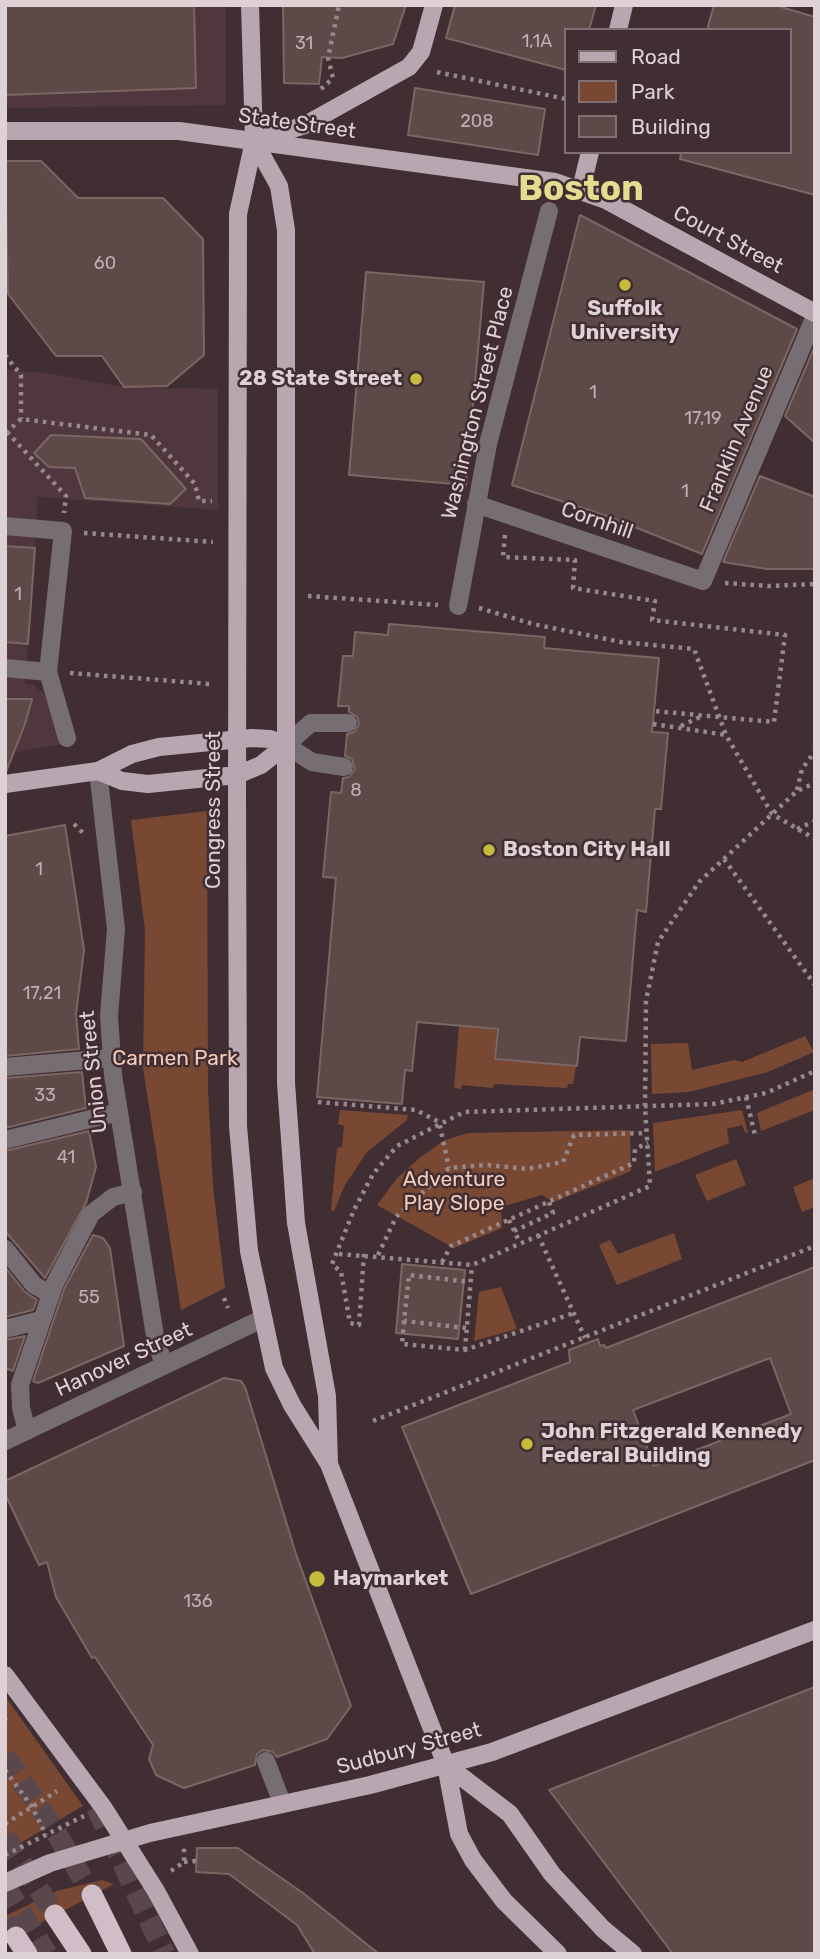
<!DOCTYPE html>
<style>
body{margin:0}
#map{position:relative;width:820px;height:1959px;overflow:hidden;background:#412e33;font-family:Rubik,sans-serif}
canvas{display:block}
.frame{position:absolute;inset:0;border:7px solid #ded2d5;pointer-events:none}
.legend{position:absolute;left:564px;top:28px;width:228px;height:126px;box-sizing:border-box;background:#412e33;border:2px solid #807074;margin:0;padding:9px 12px;list-style:none;font-size:21px;color:#ded2d5}
.legend li{display:flex;align-items:center;gap:14px;height:35px}
.legend b{width:35px;border:2px solid #807074}
</style>
<div id="map">
<canvas width="820" height="1959"></canvas>
<div class="frame"></div>
<ul class="legend">
<li><b style="height:9px;background:#b8a7b0"></b>Road</li>
<li><b style="height:19px;background:#794833"></b>Park</li>
<li><b style="height:19px;background:#5d4948"></b>Building</li>
</ul>
</div>
<script>
const c = document.querySelector('canvas').getContext('2d');
c.lineJoin = 'round';
function paint(path, color) { c.fillStyle = color; c.fill(path, 'evenodd'); }
const shape = rows => new Path2D(rows.map(r => 'M' + r).join(''));
function trace(path, color, width, dash) { c.strokeStyle = color; c.lineWidth = width; c.lineCap = dash ? 'butt' : 'round'; c.setLineDash(dash || []); c.stroke(path); }
function label(font, color, halo, rows, align = 'center') {
  c.font = font + ' Rubik,sans-serif'; c.lineWidth = 5; c.setLineDash([]); c.textBaseline = 'middle'; c.strokeStyle = halo; c.fillStyle = color; for (const [text, x, y, turn = 0] of rows) {
    c.save(); c.translate(x, y); c.rotate((+turn || 0) * Math.PI / 180); c.textAlign = isNaN(turn) ? turn : align; if (halo) c.strokeText(text, 0, 0); c.fillText(text, 0, 0); c.restore();
  }
}
paint(shape([
 [5,5,226,5,226,105,5,108],
 [5,370,46,373,124,387,218,389,218,510,38,497,25,684,33,685,46,695,62,744,5,754]
]), '#50373d');
paint(shape([
 [207,811,208,1090,213,1186,225,1288,181,1310,143,1068,145,930,131,820],
 [459,1026,497,1030,494,1060,576,1066,573,1084,568,1084,567,1088,494,1084,493,1088,462,1085,461,1089,454,1088],
 [805,1036,814,1052,768,1072,689,1092,652,1094,651,1044,688,1043,692,1070,734,1060,742,1062],
 [815,1089,815,1110,761,1131,757,1113],
 [340,1110,408,1115,407,1120,367,1152,345,1185,334,1211,331,1210,337,1148,342,1147,344,1126,338,1124],
 [742,1110,748,1133,745,1133,742,1125,727,1129,729,1143,655,1172,653,1123],
 [630,1130,631,1171,554,1202,542,1195,501,1207,502,1228,454,1248,377,1205,397,1178,422,1156,445,1140,468,1133],
 [736,1159,746,1185,707,1201,695,1175],
 [815,1178,815,1207,802,1212,793,1187],
 [674,1233,682,1259,617,1285,599,1245,610,1240,618,1254],
 [501,1287,517,1329,474,1341,479,1292],
 [5,1696,83,1806,5,1852],
 [102,1880,114,1884,5,1942,5,1916,57,1891]
]), '#794833');
const building = shape([
 [5,5,194,5,196,88,5,95,5,5],
 [283,5,406,5,393,44,342,58,322,57,319,84,284,83,283,5],
 [455,5,596,5,589,30,566,30,566,70,446,38,455,5],
 [714,5,774,5,815,17,815,195,680,159,681,152,790,152,790,30,707,30,714,5],
 [415,88,545,109,538,155,408,135,415,88],
 [5,161,41,161,78,198,163,198,203,239,204,355,167,386,124,387,102,356,56,356,8,294,5,161],
 [580,215,797,329,702,554,607,516,512,485,580,215],
 [366,272,484,282,466,485,349,475,366,272],
 [815,346,815,443,785,416,815,346],
 [51,435,141,439,186,489,170,504,85,498,75,468,49,467,34,453,51,435],
 [760,476,815,497,815,569,767,569,723,562,760,476],
 [5,546,35,548,28,644,5,642,5,546],
 [389,624,545,637,544,648,659,658,652,732,668,733,661,809,655,809,646,912,637,910,626,1041,580,1037,577,1066,495,1059,498,1029,417,1022,412,1071,405,1070,402,1104,317,1097,336,878,323,877,331,792,341,793,343,778,349,777,355,769,352,759,345,756,347,734,354,732,359,724,357,717,349,712,349,706,338,706,343,656,353,656,355,632,388,635,389,624],
 [5,699,32,699,25,724,6,772,5,699],
 [65,825,84,950,76,1014,79,1049,5,1056,5,836,65,825],
 [82,1072,86,1108,5,1128,5,1078,82,1072],
 [89,1131,96,1167,86,1203,45,1278,5,1231,5,1151,89,1131],
 [93,1235,103,1238,110,1248,124,1346,38,1383,33,1381,64,1289,93,1235],
 [402,1264,465,1270,458,1339,396,1333,402,1264],
 [5,1267,25,1292,37,1300,33,1310,5,1317,5,1267],
 [815,1267,815,1460,471,1594,402,1427,570,1362,569,1350,598,1339,600,1346,604,1345,606,1348,815,1267],
 [770,1358,791,1414,654,1466,633,1410,770,1358],
 [25,1336,13,1371,5,1368,5,1340,25,1336],
 [224,1378,241,1381,245,1387,296,1554,351,1706,327,1739,277,1757,273,1752,263,1750,257,1754,255,1765,184,1788,156,1775,149,1759,153,1745,95,1657,92,1658,56,1597,47,1562,39,1565,5,1494,5,1481,224,1378],
 [815,1687,815,1954,673,1954,549,1790,815,1687],
 [197,1848,238,1848,303,1893,379,1954,315,1954,297,1925,229,1874,196,1872,197,1848]
]);
paint(building, '#5d4948');
trace(building, '#7c6664', 2);
trace(shape([
 [5,1756,53,1827,92,1895],
 [96,1807,165,1954],
 [5,1837,55,1915],
 [5,1886,47,1954],
 [5,1921,16,1937]
]), '#59474b', 21, [21, 10]);
trace(shape([
 [437,72,566,99],
 [321,89,333,78,328,58,339,5],
 [5,355,21,375,21,419],
 [7,432,66,496,64,513],
 [6,433,21,419,151,435,195,484,199,501,212,501],
 [84,533,213,542],
 [505,535,503,557,575,560,573,588,655,601,652,620,785,635,774,722,654,711],
 [725,583,769,586,815,584],
 [308,596,438,605],
 [479,608,533,624,621,642,694,649,726,735,772,814,815,839],
 [70,673,210,684],
 [653,724,726,735],
 [681,726,702,716],
 [797,790,802,769,815,751],
 [74,824,83,833],
 [797,829,815,821],
 [724,859,815,985],
 [746,1097,755,1135],
 [318,1102,416,1110,439,1122,449,1168],
 [509,1220,520,1243],
 [514,1231,553,1213,549,1202],
 [538,1235,585,1338],
 [339,1254,472,1265,650,1186,645,1107,646,1001,658,942,699,882,797,791,815,783],
 [364,1254,359,1325,350,1323,341,1272,332,1264,354,1210,373,1174,397,1146,464,1112,713,1104,766,1093,815,1071],
 [378,1255,396,1217,449,1168,487,1165,527,1169,563,1162,574,1135,647,1133],
 [442,1262,451,1246,634,1163,635,1149,648,1143],
 [224,1298,228,1308],
 [404,1321,402,1344,465,1350,574,1313],
 [466,1328,404,1321,409,1275,470,1282],
 [465,1350,472,1265],
 [373,1421,815,1246],
 [5,1719,7,1718],
 [5,1770,32,1807,46,1835],
 [5,1824,57,1791],
 [5,1855,84,1816],
 [184,1862,197,1861],
 [171,1871,184,1862,184,1848]
]), '#97888c', 4.5, [3.5, 5]);
trace(shape([
 [476,504,703,581,815,316],
 [5,526,63,531,48,672,67,738],
 [458,606,488,444,549,211],
 [5,668,48,672],
 [344,767,312,762,286,745,311,723,348,723],
 [98,771,116,929,109,1016,113,1075,155,1336,164,1366],
 [5,1067,111,1058],
 [5,1140,119,1112],
 [5,1249,34,1285,50,1294],
 [5,1329,41,1320],
 [27,1431,21,1408,20,1385,54,1285,91,1214,113,1197,133,1192],
 [5,1441,262,1319],
 [266,1761,282,1803]
]), '#766e73', 18);
trace(shape([
 [250,5,254,141,238,214,237,795,238,1126,249,1251,274,1368,292,1405,329,1464,446,1765,459,1834,473,1860,504,1901,558,1954],
 [618,30,624,5],
 [5,131,179,131,555,182,606,200,815,313],
 [264,138,305,125,409,67,421,52,434,5],
 [254,141,279,186,286,230,286,1083,296,1223,327,1396,329,1464],
 [581,189,590,152],
 [98,771,122,781,148,784,237,775,261,765,286,745],
 [5,784,98,771,132,754,159,747,252,738,270,739,286,745],
 [5,1675,103,1807,156,1891,190,1954],
 [446,1765,510,1814,552,1874,603,1929,633,1954],
 [5,1883,50,1863,150,1833,370,1785,492,1752,815,1630]
]), '#b8a7b0', 18);
trace(shape([
 [92,1895,121,1954],
 [55,1915,81,1954],
 [16,1937,27,1954]
]), '#d1bdc8', 21);
for (const [x, y, r, color] of [
 [625,285,7,"#c5bc3d"],
 [416,379,7,"#c5bc3d"],
 [489,850,7,"#c5bc3d"],
 [527,1444,7,"#c5bc3d"],
 [317,1579,9,"#c5bc3d"]
]) { const dot = new Path2D(); dot.arc(x, y, r, 0, 2 * Math.PI); c.fillStyle = color; c.fill(dot); trace(dot, '#412e33', 2.5); }
label('18px', '#beb0b2', null, [
 ["1,1A",537,42],
 ["31",304,44],
 ["208",477,122],
 ["60",105,264],
 ["1",593,393],
 ["17,19",703,419],
 ["1",685,492],
 ["1",18,595],
 ["8",356,791],
 ["1",39,870],
 ["17,21",42,994],
 ["33",45,1096],
 ["41",66,1158],
 ["55",89,1298],
 ["136",198,1602]
]);
label('21px', '#ded2d5', '#412e33', [
 ["State Street",297,124,8],
 ["Court Street",728,240,28],
 ["Washington Street Place",478,403,-76],
 ["Franklin Avenue",737,439,-67],
 ["Cornhill",597,521,19],
 ["Congress Street",214,810,-90],
 ["Union Street",94,1072,-96],
 ["Hanover Street",124,1360,-25],
 ["Sudbury Street",409,1749,-15]
]);
label('bold 21px', '#ded2d5', '#412e33', [
 ["Suffolk",625,309,"center"],
 ["University",625,333,"center"],
 ["28 State Street",402,379,"right"],
 ["Boston City Hall",503,850],
 ["John Fitzgerald Kennedy",541,1432],
 ["Federal Building",541,1456],
 ["Haymarket",333,1579]
], 'left');
label('21px', '#f4ccbb', '#412e33', [
 ["Carmen Park",175,1059],
 ["Adventure",454,1180],
 ["Play Slope",454,1204]
]);
label('bold 35px', '#e3de8f', '#412e33', [
 ["Boston",581,190]
]);
</script>
